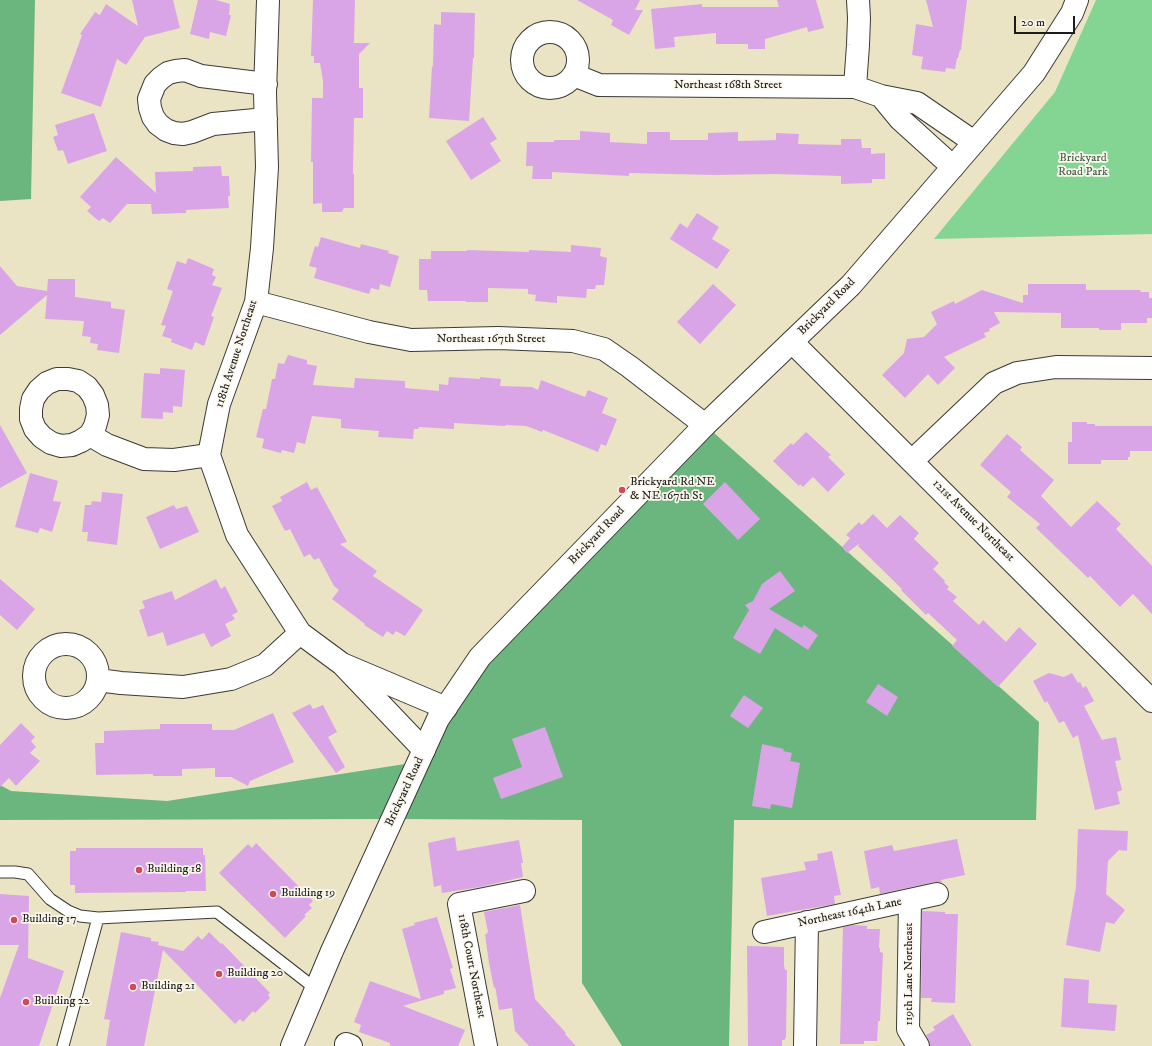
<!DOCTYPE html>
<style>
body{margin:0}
#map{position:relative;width:1152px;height:1046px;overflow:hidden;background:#eae4c4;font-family:"IM FELL DW Pica",serif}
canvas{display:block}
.scale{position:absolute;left:1014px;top:16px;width:61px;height:18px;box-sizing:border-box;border:2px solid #1c1c1c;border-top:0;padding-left:5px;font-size:12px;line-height:14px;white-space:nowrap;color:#1c1c1c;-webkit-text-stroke:3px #fbf7ec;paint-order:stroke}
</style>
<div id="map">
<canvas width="1152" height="1046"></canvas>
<div class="scale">20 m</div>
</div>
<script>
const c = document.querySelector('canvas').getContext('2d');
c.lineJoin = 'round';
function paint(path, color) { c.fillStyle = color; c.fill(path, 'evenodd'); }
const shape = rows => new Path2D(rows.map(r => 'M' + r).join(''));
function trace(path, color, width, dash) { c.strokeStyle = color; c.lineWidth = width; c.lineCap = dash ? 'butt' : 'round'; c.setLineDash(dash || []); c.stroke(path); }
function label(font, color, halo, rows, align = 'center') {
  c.font = font + ' "IM FELL DW Pica",serif'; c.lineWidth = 3.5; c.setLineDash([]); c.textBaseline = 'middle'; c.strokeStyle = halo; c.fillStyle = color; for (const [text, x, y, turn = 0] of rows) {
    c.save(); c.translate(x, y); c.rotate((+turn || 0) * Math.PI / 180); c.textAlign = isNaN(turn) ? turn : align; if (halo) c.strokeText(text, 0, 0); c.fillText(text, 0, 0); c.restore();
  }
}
paint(shape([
 [1096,0,1152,0,1152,234,934,239,1055,92]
]), '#84d494');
paint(shape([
 [0,0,35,0,31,199,0,201],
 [705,425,1039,722,1036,820,734,820,729,1046,622,1046,582,983,582,820,392,819,0,820,0,785,11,791,167,801,418,762,438,719]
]), '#6bb67e');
paint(shape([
 [132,0,173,0,180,28,145,37,126,65,117,59,101,107,61,93,82,35,80,34,95,12,100,15,106,4,138,26],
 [198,0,216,0,230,4,229,15,231,15,226,36,210,32,209,39,190,34],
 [313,0,355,0,354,43,370,43,359,54,359,88,363,88,363,118,354,118,353,174,354,174,354,208,344,208,342,212,322,212,322,203,313,204,313,162,311,162,312,98,323,98,323,81,320,63,314,63,314,56,311,56],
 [577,0,640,0,635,10,643,10,629,35,611,25,613,20],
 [777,0,816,0,824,28,808,32,807,27,765,39,765,49,748,49,748,44,716,44,716,33,674,37,675,47,655,49,651,9,702,4,702,7,779,7],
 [926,0,967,0,961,50,960,50,958,58,957,58,955,69,946,68,945,72,921,69,923,57,912,55,916,24,933,27],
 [441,12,475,13,474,58,473,58,469,121,429,118,432,66,433,67,434,24,441,25],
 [94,113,107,151,68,164,63,150,58,151,53,137,58,135,55,125],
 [483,117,497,139,490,143,501,161,471,180,446,141],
 [580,131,610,133,610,142,647,144,647,132,670,132,670,140,708,140,708,133,738,132,738,141,776,140,776,133,799,134,798,144,841,145,841,139,861,139,862,148,871,148,871,154,885,153,885,179,872,179,872,183,841,184,841,176,775,174,713,175,629,173,629,176,552,172,552,179,532,179,533,166,526,166,527,142,554,142,554,140,580,140],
 [116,157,156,193,155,172,193,171,193,167,221,166,222,176,229,176,230,196,228,196,229,208,186,210,186,213,152,214,151,204,127,204,110,223,103,218,99,221,87,211,91,207,80,197],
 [697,213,719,227,712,239,730,250,717,269,670,239,680,223,687,228],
 [321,237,360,248,361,244,389,251,388,253,399,256,390,287,380,284,379,290,371,288,369,294,314,278,317,268,309,266,315,246,318,247],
 [571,245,601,248,600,256,607,258,604,285,596,285,595,289,587,289,586,298,557,296,557,303,535,301,536,295,528,294,528,289,488,288,488,302,466,302,466,301,428,301,427,290,419,290,419,259,431,259,431,251,467,251,467,250,529,252,529,250,571,252],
 [188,258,214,269,212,275,216,277,212,285,222,288,211,316,214,317,204,346,195,342,192,350,171,342,172,339,162,336,166,326,161,325,173,291,167,289,177,261,186,264],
 [0,266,17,286,47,291,48,279,75,279,75,297,111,302,111,308,125,310,119,353,97,350,98,344,90,343,91,337,82,336,84,321,45,319,47,295,0,335],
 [713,284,736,305,700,344,677,322],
 [1028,284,1086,284,1086,290,1140,290,1141,292,1149,292,1149,298,1152,298,1152,318,1147,318,1147,323,1121,323,1121,330,1099,330,1099,328,1061,328,1061,313,994,312,1000,323,989,329,990,331,984,333,986,337,944,357,955,368,938,385,928,374,905,398,882,375,904,353,907,339,924,337,937,324,931,312,954,301,955,304,982,290,1023,303,1023,295,1028,295],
 [288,355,307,360,307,364,317,366,313,385,354,388,355,378,405,381,405,388,439,391,439,384,448,385,449,377,480,379,480,377,501,379,500,386,532,387,538,390,541,380,585,397,588,390,608,398,602,413,617,419,606,446,601,444,598,452,543,430,542,432,526,426,506,425,505,426,454,423,454,429,419,427,418,429,414,429,413,439,378,437,379,431,341,428,341,419,312,416,305,444,297,442,294,453,282,450,281,453,262,448,264,439,256,437,263,409,266,409,272,379,275,379,278,363,284,364],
 [160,368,185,370,182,407,173,406,173,413,163,412,163,419,141,418,144,373,160,374],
 [1072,422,1087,422,1087,424,1095,424,1095,426,1152,426,1152,451,1130,451,1130,457,1128,457,1128,460,1101,460,1101,464,1068,464,1068,442,1072,442],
 [0,425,27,473,0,488],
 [806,432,831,455,828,457,845,474,828,492,813,477,803,487,800,484,799,486,773,461,791,443,793,445],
 [1007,434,1022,447,1020,450,1054,480,1041,496,1071,527,1097,501,1121,524,1116,529,1152,566,1152,614,1133,594,1120,607,1090,576,1088,578,1036,528,1040,524,1007,497,1011,492,980,465],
 [30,473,58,481,53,501,61,502,52,532,40,528,38,533,15,527],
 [307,482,311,490,317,487,347,542,340,544,377,571,373,576,423,610,405,636,396,631,393,635,387,631,383,637,364,625,365,624,332,599,339,590,334,586,319,558,314,560,310,554,304,557,290,529,285,531,272,506,282,501,280,497],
 [725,482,760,519,738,540,703,504],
 [102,492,123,494,117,545,87,541,88,532,82,532,85,505,91,505,92,501,101,502],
 [174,505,176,509,187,506,199,532,160,549,146,517],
 [873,514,887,528,900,515,919,533,914,539,939,563,933,569,945,581,944,582,949,587,947,589,957,597,953,601,979,625,983,620,1006,642,1019,627,1037,644,998,687,952,646,957,640,928,613,926,615,901,590,902,589,858,546,860,543,847,553,842,547,850,538,846,535,859,522,862,525],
 [780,571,795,591,769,609,802,628,804,625,818,635,808,650,775,628,760,654,733,638,749,610,745,605,753,601,762,584],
 [0,579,35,609,17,630,0,615],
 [216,579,221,589,225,586,238,612,232,615,235,619,225,624,231,636,211,647,204,633,167,646,163,632,148,637,139,610,145,608,142,601,172,591,175,600],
 [1049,673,1064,677,1072,673,1078,683,1080,682,1083,688,1086,686,1094,701,1084,706,1102,740,1116,737,1121,760,1115,761,1122,790,1117,792,1120,804,1095,810,1078,735,1073,738,1064,721,1059,723,1047,701,1045,703,1033,681],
 [878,684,898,697,887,716,866,702],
 [744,695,763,708,748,728,730,716],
 [310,704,313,709,323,705,337,732,328,737,345,767,336,773,292,713],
 [273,713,294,762,250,781,248,786,231,777,215,777,215,768,182,769,182,776,153,776,153,774,96,775,95,743,104,743,104,731,160,729,160,724,212,724,212,730,234,730],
 [21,723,35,737,31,741,36,747,30,753,40,761,16,786,9,778,0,787,0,745],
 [545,727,563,777,501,799,493,778,522,767,512,739],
 [762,744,784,749,783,751,792,753,790,761,800,763,792,808,771,804,770,809,752,806],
 [1078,829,1128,831,1127,851,1119,850,1108,861,1106,894,1125,910,1114,924,1106,922,1100,952,1066,945,1076,887],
 [455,837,457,851,519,840,523,863,521,863,523,877,480,887,442,893,441,885,434,887,428,843],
 [957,839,965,875,941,880,942,882,934,882,880,894,879,887,871,889,864,851,892,845,894,851],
 [256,843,313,901,309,905,312,908,304,915,306,916,285,938,219,873,248,844,252,848],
 [76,848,203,848,203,855,205,855,206,891,186,891,186,892,75,893,75,885,70,885,70,851,76,851],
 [832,851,841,895,834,896,835,904,767,916,761,878,806,870,804,862,818,860,817,854],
 [0,894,29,896,28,958,64,971,39,1046,0,1046,0,998,19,945,0,945],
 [520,905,535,999,566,1033,565,1034,576,1046,529,1046,515,1031,512,1008,499,1010,496,991,495,987,494,988,489,963,485,935,488,932,484,912],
 [922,911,945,912,945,914,958,914,955,1003,931,1002,932,998,921,998],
 [437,917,453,968,450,969,456,988,444,991,444,994,403,1006,465,1030,458,1046,390,1046,390,1043,359,1032,361,1025,354,1022,370,981,421,999,402,929,415,925,414,923],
 [852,925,867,926,867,929,880,929,879,948,880,948,880,952,883,953,880,1021,878,1021,878,1023,877,1041,864,1041,864,1044,840,1044,843,927],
 [121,932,151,938,151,941,159,942,158,945,183,951,198,936,202,940,209,932,221,944,222,943,270,993,268,995,270,998,255,1013,253,1011,243,1022,240,1019,235,1024,163,950,144,1046,106,1046,110,1020,104,1019],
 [747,946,784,947,784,965,785,970,787,970,786,1038,785,1038,785,1040,782,1040,782,1046,748,1046],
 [1064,978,1089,980,1088,1003,1117,1005,1115,1031,1061,1027],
 [953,1014,972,1046,930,1046,926,1035,935,1030,933,1027]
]), '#daa5e7');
const lane = shape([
 [0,872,15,872,28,874,50,899,68,911,80,916,98,918,217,912,316,989],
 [63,1046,98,918]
]);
const street = shape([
 [268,0,265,93,267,167,262,248,256,302,219,404,209,455,237,535,300,633,342,664],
 '522 60a28 28 0 1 1 56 0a28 28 0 1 1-56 0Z',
 [574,75,599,85,855,87,881,96],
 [266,84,201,76,185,70,176,71,168,73,161,78,155,84,149,99,150,108,153,117,158,124,166,130,174,133,183,134,192,132,213,124,266,119],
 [855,87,858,45,859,18,858,0],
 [953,167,900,119,881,96,917,103,974,142],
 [256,302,369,332,411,340,498,338,573,341,604,349,630,367,705,425],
 [792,342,1152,701],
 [90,435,81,441,72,445,61,446,51,443,42,437,35,429,31,419,31,409,33,399,39,390,47,383,57,379,68,379,78,381,87,387,93,395,97,405,98,415,95,426,90,435,107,445,144,459,174,460,209,455],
 [912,461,994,383,1017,373,1056,367,1152,368],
 '34 676a32 32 0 1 1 64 0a32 32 0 1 1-64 0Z',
 [98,680,121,683,183,687,231,679,265,665,300,633],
 [424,750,342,664,446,708],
 [910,900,908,1029,918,1046],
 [764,932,937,894],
 [346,1044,351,1046],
 [486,1046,459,904,524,891],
 [805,1046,807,922]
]);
const secondary = shape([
 [292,1046,332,951,438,719,480,657,705,425,851,285,1034,73,1072,13,1077,0]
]);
trace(lane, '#3b3a35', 13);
trace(street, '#3b3a35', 24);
trace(secondary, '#3b3a35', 24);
trace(lane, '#fff', 11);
trace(street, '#fff', 22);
trace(secondary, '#fff', 22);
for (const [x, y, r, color] of [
 [622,490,4,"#d1495b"],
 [139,870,4,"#d1495b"],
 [273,894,4,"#d1495b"],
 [14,920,4,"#d1495b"],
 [219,974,4,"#d1495b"],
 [133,987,4,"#d1495b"],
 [26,1002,4,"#d1495b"]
]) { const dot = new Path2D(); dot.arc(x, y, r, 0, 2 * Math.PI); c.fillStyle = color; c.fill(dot); trace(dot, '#fbf7ec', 1.5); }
label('12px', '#1c1c1c', '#fbf7ec', [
 ["Northeast 168th Street",728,86],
 ["Brickyard Road",827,307,-45],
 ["Northeast 167th Street",491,340],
 ["118th Avenue Northeast",237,354,-72],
 ["121st Avenue Northeast",973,521,45],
 ["Brickyard Road",597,536,-46],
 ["Brickyard Road",405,792,-65],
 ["Northeast 164th Lane",850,913,-12],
 ["118th Court Northeast",471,966,79],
 ["119th Lane Northeast",910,974,-90]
]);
label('12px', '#405c46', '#fbf7ec', [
 ["Brickyard",1083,159],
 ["Road Park",1083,173]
]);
label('12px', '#1c1c1c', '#fbf7ec', [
 ["Brickyard Rd NE",630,483],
 ["& NE 167th St",630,497],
 ["Building 18",147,870],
 ["Building 19",281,894],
 ["Building 17",22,920],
 ["Building 20",227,974],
 ["Building 21",141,987],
 ["Building 22",34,1002]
], 'left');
</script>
